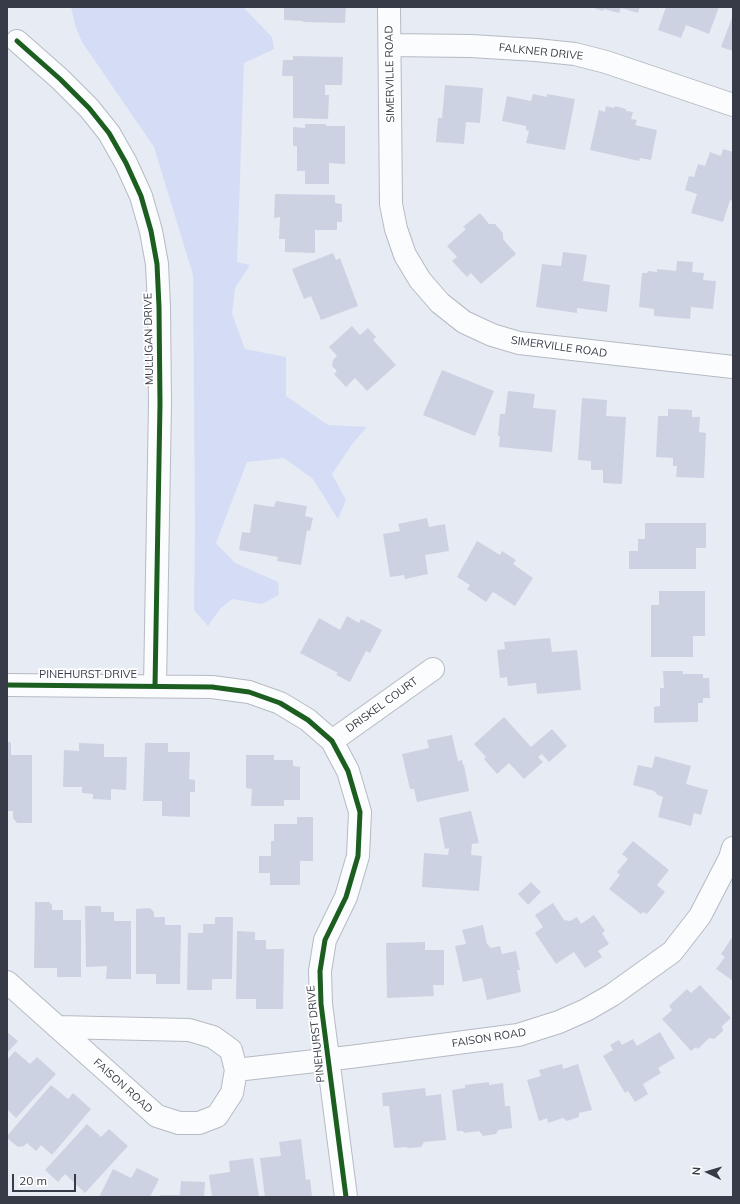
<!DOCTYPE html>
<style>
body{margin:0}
#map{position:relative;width:740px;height:1204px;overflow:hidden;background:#e7ebf4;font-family:Mulish,sans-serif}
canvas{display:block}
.frame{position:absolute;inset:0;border:8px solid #373b47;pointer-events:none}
.north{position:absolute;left:688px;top:1152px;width:40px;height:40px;-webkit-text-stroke:3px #fff;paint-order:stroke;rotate:275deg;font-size:11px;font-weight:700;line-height:16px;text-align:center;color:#373b47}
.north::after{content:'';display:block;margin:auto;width:14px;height:18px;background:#373b47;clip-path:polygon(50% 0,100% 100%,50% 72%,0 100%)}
.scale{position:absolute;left:12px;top:1174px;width:64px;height:18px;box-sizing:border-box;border:2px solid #373b47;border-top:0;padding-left:5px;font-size:12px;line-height:14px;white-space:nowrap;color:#373b47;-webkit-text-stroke:3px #fff;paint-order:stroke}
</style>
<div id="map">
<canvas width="740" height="1204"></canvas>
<div class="frame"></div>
<div class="north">N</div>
<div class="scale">20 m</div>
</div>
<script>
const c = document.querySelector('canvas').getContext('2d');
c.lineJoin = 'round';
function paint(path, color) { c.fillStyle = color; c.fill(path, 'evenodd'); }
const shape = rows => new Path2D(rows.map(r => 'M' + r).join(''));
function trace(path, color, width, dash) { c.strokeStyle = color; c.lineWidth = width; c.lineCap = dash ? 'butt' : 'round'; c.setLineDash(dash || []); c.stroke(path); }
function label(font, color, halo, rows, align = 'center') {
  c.font = font + ' Mulish,sans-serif'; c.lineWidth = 3.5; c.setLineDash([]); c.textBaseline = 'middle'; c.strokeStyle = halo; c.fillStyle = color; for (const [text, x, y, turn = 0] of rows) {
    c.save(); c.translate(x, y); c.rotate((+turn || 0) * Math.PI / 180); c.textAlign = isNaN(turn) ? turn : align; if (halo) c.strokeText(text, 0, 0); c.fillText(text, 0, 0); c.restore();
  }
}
paint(shape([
 [71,7,243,7,272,37,274,49,244,63,237,262,250,265,235,288,232,314,245,349,286,357,286,396,328,425,367,427,353,443,332,474,346,500,338,519,313,479,284,458,247,462,216,543,235,563,278,582,279,595,262,604,232,599,220,609,208,626,194,610,195,528,193,275,154,147,82,42,75,25]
]), '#d5ddf6');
paint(shape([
 [284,7,346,7,345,23,303,22,303,21,284,20],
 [591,7,640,7,638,13,621,8,619,13,604,9,603,11],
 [666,7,719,7,709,34,686,25,681,38,658,30],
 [733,15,733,51,721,47],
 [293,56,343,57,342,85,325,85,325,95,329,95,328,119,293,118,293,76,282,76,283,60,293,60],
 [445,85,483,88,480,123,466,122,464,144,436,142,438,118,442,118],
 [533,94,547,97,547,94,575,99,565,150,526,143,529,131,526,130,526,126,502,121,507,96,531,101],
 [606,106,614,108,615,106,626,109,626,111,633,112,631,119,637,120,635,125,657,130,651,160,640,158,639,161,590,150,599,110,605,112],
 [305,124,326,124,326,126,345,126,345,164,329,163,329,184,305,184,305,171,297,171,297,146,293,146,293,127,305,128],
 [723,149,733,152,733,201,730,200,723,222,691,213,697,194,685,190,689,176,694,177,698,164,705,166,710,152,721,156],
 [275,194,335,195,335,203,342,204,342,222,337,222,337,230,315,230,315,253,285,252,285,239,279,239,280,217,274,218],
 [480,213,489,224,495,224,503,233,503,239,516,254,481,284,471,273,467,277,452,261,457,257,447,246,466,229,463,227],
 [563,252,587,255,583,281,610,285,607,312,577,308,577,313,536,307,542,264,561,266],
 [333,253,336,260,340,258,358,306,321,320,311,296,304,299,292,269],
 [677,261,693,262,692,272,704,273,703,280,716,281,713,309,691,307,690,319,654,316,654,309,639,307,642,273,647,273,648,271,657,272,657,269,676,271],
 [352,326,360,335,368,328,376,337,373,340,396,365,367,391,355,378,346,387,334,374,337,371,332,366,333,360,337,356,329,347],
 [442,370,494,391,475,436,423,415],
 [508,391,535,394,533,408,556,410,552,452,499,447,500,436,498,436,500,414,505,414],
 [582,398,607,400,606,416,626,417,622,484,603,483,603,470,591,470,591,461,578,460],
 [668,409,692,410,692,417,700,417,699,432,706,433,704,478,676,477,677,466,673,466,673,458,656,457,658,416,668,416],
 [276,501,307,506,305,516,313,518,310,531,307,530,301,565,277,561,278,557,239,550,242,532,250,533,254,504,274,507],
 [427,518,429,527,445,524,449,551,425,555,428,574,405,579,404,575,390,577,383,534,400,531,398,524],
 [645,523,706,523,706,548,696,548,696,569,629,569,629,551,638,551,638,539,645,539],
 [477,541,500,555,502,551,516,560,513,564,533,578,515,606,493,592,486,602,467,589,470,585,457,577],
 [659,591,705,591,705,636,693,636,693,657,651,657,651,605,659,605],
 [347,616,359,623,361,619,382,630,370,653,366,651,350,682,336,675,338,673,300,653,319,618,340,630],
 [550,638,552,652,577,650,581,690,537,694,536,683,508,686,507,677,500,678,497,650,505,649,504,642],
 [663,671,683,671,683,674,703,674,703,678,709,678,710,698,703,698,703,703,698,703,698,722,654,723,654,707,660,706,660,688,664,688],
 [504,717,531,747,552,729,567,746,549,762,542,754,538,757,543,762,524,779,509,763,497,774,484,759,486,757,474,744],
 [452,735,458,761,462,760,463,765,464,765,469,791,417,802,414,789,410,789,402,754,429,748,427,740],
 [7,742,11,742,11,755,32,755,32,823,17,823,13,818,13,811,7,811],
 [79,743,104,744,104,757,127,757,126,790,111,789,111,800,93,799,93,794,82,793,82,787,63,787,64,750,79,751],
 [145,743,168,743,168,752,190,752,189,779,195,780,195,792,190,792,190,817,162,816,162,801,143,801],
 [246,755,274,755,274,760,293,760,293,766,300,767,300,800,284,800,284,806,251,806,252,789,246,788],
 [655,756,691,766,686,784,708,790,701,815,694,813,691,826,658,817,663,797,658,795,654,791,633,785,638,765,652,768],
 [471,811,479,843,472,844,471,855,482,856,479,891,422,887,424,853,448,855,449,848,445,849,439,818],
 [297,817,313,817,313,861,300,861,300,885,270,885,270,873,259,873,259,856,271,856,271,841,274,841,274,824,297,824],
 [633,841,669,870,657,885,665,892,647,914,643,912,641,914,609,889,620,875,617,872,628,859,622,854],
 [531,882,541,892,528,905,518,894],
 [35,902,49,902,52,905,52,910,63,910,63,920,81,920,81,977,57,977,57,968,34,968],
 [553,903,564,920,570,921,577,917,581,924,594,915,605,931,602,933,609,944,598,951,602,957,585,968,574,952,556,964,535,933,543,927,535,915],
 [85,906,101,906,101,912,114,912,114,921,131,921,131,979,106,979,107,966,86,967],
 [150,908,154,912,154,917,165,917,165,925,181,925,180,984,156,984,156,974,136,974,136,909],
 [215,917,233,917,232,979,212,979,212,990,187,990,188,933,203,933,203,924,215,924],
 [483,925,487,944,491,948,500,946,502,954,516,951,520,970,517,970,521,992,487,1000,482,978,463,982,455,946,466,944,462,930],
 [237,931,255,932,255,940,266,940,266,949,284,949,283,1009,256,1009,256,999,236,999],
 [733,936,733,981,716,969,725,957,721,954],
 [425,942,425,950,444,950,444,985,433,985,434,996,387,998,386,943],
 [700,985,731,1018,722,1026,723,1031,714,1039,709,1038,698,1049,696,1047,691,1051,662,1019,672,1010,669,1006,687,989,691,993],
 [7,1032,18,1041,7,1053],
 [660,1032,675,1058,658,1068,661,1073,643,1084,648,1094,635,1102,628,1091,625,1093,603,1056,613,1050,610,1045,619,1040,622,1045,633,1039,637,1046],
 [15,1051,30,1064,37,1057,56,1074,16,1118,7,1109,7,1060],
 [562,1064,563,1069,578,1064,592,1110,579,1113,579,1117,567,1121,563,1118,548,1123,547,1118,539,1121,527,1080,541,1076,539,1070],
 [489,1082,489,1085,503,1083,505,1106,510,1106,512,1128,498,1130,496,1134,483,1136,479,1131,464,1133,463,1131,457,1131,452,1090,465,1088,465,1085],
 [51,1085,68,1099,73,1093,91,1109,52,1155,41,1145,36,1151,27,1143,24,1146,18,1147,7,1138,7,1136],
 [425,1088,426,1096,441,1094,446,1140,424,1142,421,1147,409,1148,406,1147,394,1148,389,1106,383,1106,382,1093],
 [87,1124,101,1137,109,1129,128,1146,85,1193,65,1174,58,1182,45,1170],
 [301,1139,306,1180,310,1179,312,1196,309,1196,309,1197,265,1197,260,1158,281,1156,279,1142],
 [253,1158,259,1197,212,1197,209,1175,230,1172,229,1161],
 [137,1168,159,1179,150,1197,99,1197,113,1169,131,1178],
 [181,1181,205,1182,204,1197,160,1197,160,1195,180,1195]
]), '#cdd2e2');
const minor = shape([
 [389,7,391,204,396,229,405,255,420,280,440,303,464,322,492,335,519,343,733,367],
 [17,41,60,79,89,108,109,133,126,163,141,196,151,231,157,264,159,307,160,404,155,686],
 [390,45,471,46,536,50,575,54,606,62,733,105],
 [7,685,212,687,249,692,280,703,308,720,332,741,348,771,360,812,358,856,346,897,325,940,320,971,321,1004,346,1197],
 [332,741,433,669],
 [7,982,157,1116,179,1123,199,1123,217,1116,232,1093,236,1070,231,1050,213,1037,189,1030,57,1027],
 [236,1070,350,1057,518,1035,559,1022,586,1010,612,995,672,952,700,916,730,858,733,848]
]);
trace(minor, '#b6bac3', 24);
trace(minor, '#fbfcfd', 22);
trace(shape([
 [17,41,60,79,89,108,109,133,126,163,141,196,151,231,157,264,159,307,160,404,155,686],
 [7,685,212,687,249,692,280,703,308,720,332,741,348,771,360,812,358,856,346,897,325,940,320,971,321,1004,346,1197]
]), '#1b5e20', 5);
label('11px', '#373b47', '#fff', [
 ["FALKNER DRIVE",541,52,6],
 ["SIMERVILLE ROAD",390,74,-91],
 ["MULLIGAN DRIVE",149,339,-91],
 ["SIMERVILLE ROAD",559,347,8],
 ["PINEHURST DRIVE",88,675],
 ["DRISKEL COURT",382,705,-36],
 ["PINEHURST DRIVE",316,1034,-96],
 ["FAISON ROAD",489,1038,-9],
 ["FAISON ROAD",123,1086,42]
]);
</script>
